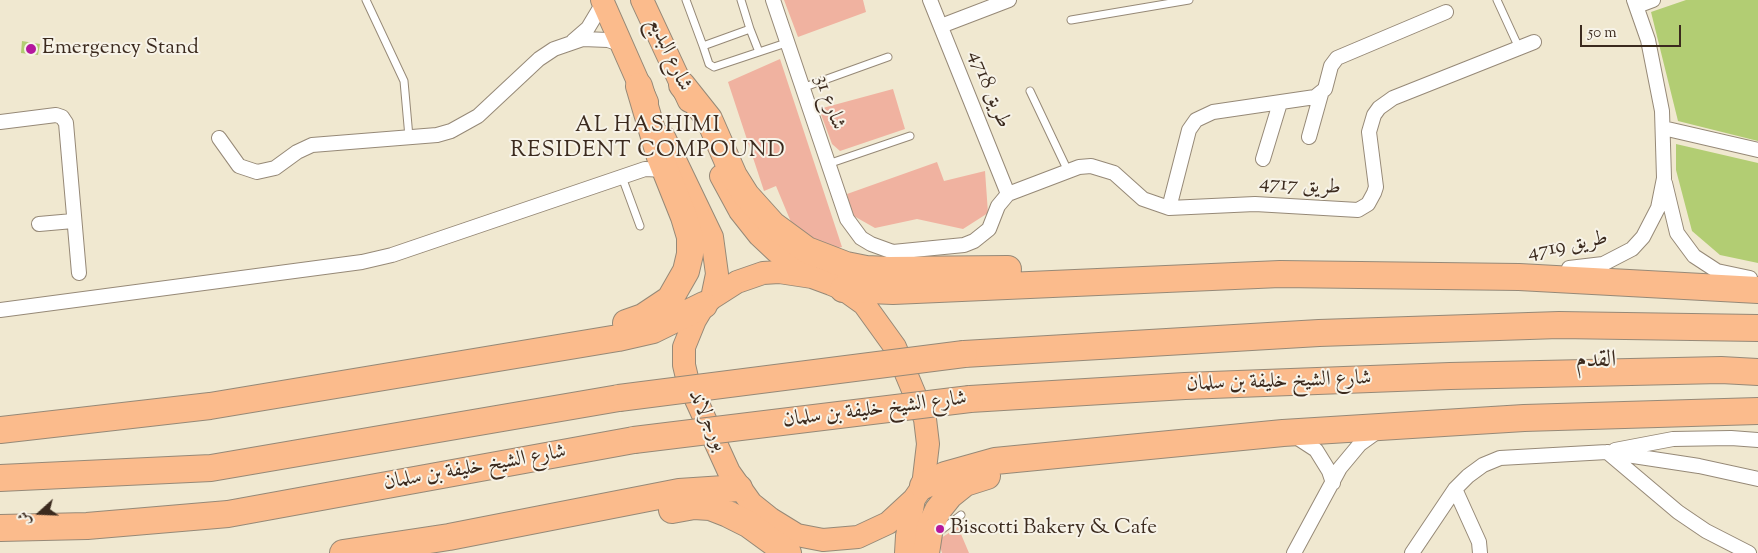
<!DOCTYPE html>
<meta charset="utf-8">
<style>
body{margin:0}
#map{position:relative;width:1758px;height:553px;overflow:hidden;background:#f0e8d0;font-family:"Sorts Mill Goudy",Amiri,serif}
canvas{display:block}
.north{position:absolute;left:15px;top:488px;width:50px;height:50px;-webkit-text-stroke:4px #f7f3e8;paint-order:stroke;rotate:250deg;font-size:14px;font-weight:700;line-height:20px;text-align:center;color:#3b2a1e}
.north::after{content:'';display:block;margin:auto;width:18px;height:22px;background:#3b2a1e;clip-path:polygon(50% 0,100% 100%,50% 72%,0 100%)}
.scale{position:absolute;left:1580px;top:25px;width:101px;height:22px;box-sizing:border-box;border:2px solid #3b2a1e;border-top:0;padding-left:6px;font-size:15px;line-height:18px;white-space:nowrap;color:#3b2a1e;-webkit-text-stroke:4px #f7f3e8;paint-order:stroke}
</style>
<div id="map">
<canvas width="1758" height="553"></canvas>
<div class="north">ش</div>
<div class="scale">50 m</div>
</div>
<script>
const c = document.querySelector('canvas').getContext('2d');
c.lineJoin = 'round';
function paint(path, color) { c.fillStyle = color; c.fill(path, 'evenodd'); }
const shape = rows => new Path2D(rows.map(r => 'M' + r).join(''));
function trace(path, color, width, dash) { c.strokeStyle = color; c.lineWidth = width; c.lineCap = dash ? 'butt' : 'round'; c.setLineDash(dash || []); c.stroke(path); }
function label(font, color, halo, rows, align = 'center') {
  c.font = font + ' "Sorts Mill Goudy",Amiri,serif'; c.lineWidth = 4; c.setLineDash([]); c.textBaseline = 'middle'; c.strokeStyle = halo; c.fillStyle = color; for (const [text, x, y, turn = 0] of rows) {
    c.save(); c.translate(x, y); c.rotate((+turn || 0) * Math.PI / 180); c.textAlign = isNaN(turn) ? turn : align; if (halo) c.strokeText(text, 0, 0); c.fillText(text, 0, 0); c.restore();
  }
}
paint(shape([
 [1686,0,1758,0,1758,141,1678,121,1651,12],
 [22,41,40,44,38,55,21,53],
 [1676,144,1758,163,1758,263,1720,255,1692,231,1676,170]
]), '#b2cd73');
paint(shape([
 [784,0,863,0,866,12,798,37],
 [780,59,842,247,825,251,796,234,776,186,764,191,728,82],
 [893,89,905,129,840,151,832,144,819,109],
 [937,162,944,181,985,171,988,213,963,229,917,219,875,228,852,215,847,194],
 [958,527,969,553,942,553,938,540]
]), '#f0b2a0');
const lane = shape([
 [366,0,404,81,409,137],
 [686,0,703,46,750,29,741,0],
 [1497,0,1519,48],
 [1071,20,1189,0],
 [750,29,759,52],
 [703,46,709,64,714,67,786,43],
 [802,88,888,57],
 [1030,91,1067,169],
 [828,164,910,136],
 [622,177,640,226],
 [940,531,961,515]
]);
const street = shape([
 [773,0,847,219,861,238,871,244,893,252,964,245,974,241,989,229,998,206,1008,194,1079,167,1091,166,1114,173,1143,199,1169,208,1255,204,1358,210,1368,204,1374,193,1376,187,1369,132,1374,115,1379,108,1393,98,1534,42],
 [930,0,1008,194],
 [1637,6,1653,0],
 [941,26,1009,0],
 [573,41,588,28,603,3],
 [0,122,56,115,62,117,66,123,79,273],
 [1663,128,1758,150],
 [1309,137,1321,94],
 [219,138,239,166,257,172,275,168,297,152,312,145,437,135,451,131,478,116,539,59,554,49,583,39,608,40,620,44],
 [1263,159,1280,103],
 [1665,183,1677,233,1694,256,1717,271,1750,278],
 [1169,208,1189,130,1196,120,1213,112,1315,97,1325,89,1331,66,1337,58,1446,12],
 [39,224,73,221],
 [1569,268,1603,264,1632,249,1643,237,1658,208,1664,178,1662,111,1648,40,1634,0],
 [0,310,362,262,392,255,645,169,665,170],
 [1293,435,1316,450,1329,471,1333,483],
 [1615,450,1673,439,1731,438,1758,440],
 [1607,452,1678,512,1706,531,1749,553],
 [1455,489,1479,542,1480,553],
 [1294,553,1340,468,1360,444,1378,431],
 [1412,553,1455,489,1468,476,1483,465,1500,458,1607,452,1699,466,1758,479]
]);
const primary = shape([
 [602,0,647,102],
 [642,0,689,101],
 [664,137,712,237,717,274,712,298],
 [721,176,740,211,759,235,776,251,808,274],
 [779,272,812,277,831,284,843,289,864,304,895,347,925,419,928,444,923,486,914,499,888,523,858,537,823,540,797,535,771,519,751,503,729,472,688,382,684,365,684,347,695,320,704,305,712,298,737,282,763,273,779,272],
 [906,553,907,536,914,499]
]);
const highway = shape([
 [682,85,709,119,734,176,746,195,773,225,807,250,846,265,866,269,889,270,1008,269],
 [843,289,893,291,1280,274,1519,277,1758,290],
 [626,323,643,317,670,299,686,271,690,254,690,237,684,217,660,157,639,86],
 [964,354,1319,333,1559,325,1758,328],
 [970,399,1185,386,1450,376,1721,370,1758,372],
 [0,430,210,406,618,338,653,330,704,305],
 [0,478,211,468,619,398],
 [923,486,945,475,995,461,1283,433,1524,418,1758,411],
 [672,510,694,506,710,507,728,514,748,524,788,553],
 [0,528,87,526,228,514,634,440],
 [343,553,449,537,679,492,739,488],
 [926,553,930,527,938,510,950,495,965,483,987,476]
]);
trace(lane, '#968977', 9);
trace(street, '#968977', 16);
trace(primary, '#968977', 24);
trace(highway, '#968977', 28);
trace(lane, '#fff', 7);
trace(street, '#fff', 14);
trace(primary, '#fbbb8c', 22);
trace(highway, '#fbbb8c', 26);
const highwayBridge = shape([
 [619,398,964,354],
 [634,440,970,399]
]);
trace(highwayBridge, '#968977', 28, []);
trace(highwayBridge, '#fbbb8c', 26);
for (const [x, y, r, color] of [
 [31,49,6,"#b5179e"],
 [940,529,5,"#b5179e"]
]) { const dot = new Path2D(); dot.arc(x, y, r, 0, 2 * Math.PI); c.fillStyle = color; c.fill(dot); trace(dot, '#f7f3e8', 2); }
label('21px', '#3b2a1e', '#f7f3e8', [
 ["Emergency Stand",42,49],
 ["Biscotti Bakery & Cafe",950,529]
], 'left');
label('21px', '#3b2a1e', '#f7f3e8', [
 ["شارع البديع",668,55,65],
 ["طريق 4718",988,90,68],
 ["شارع 31",828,103,71],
 ["طريق 4717",1300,187,4],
 ["طريق 4719",1568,247,-11],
 ["شارع الشيخ خليفة بن سلمان",1279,383,-2],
 ["شارع الشيخ خليفة بن سلمان",875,411,-7],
 ["بورجرلاند",706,421,65],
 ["شارع الشيخ خليفة بن سلمان",475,469,-10]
]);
c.letterSpacing = '1px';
label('22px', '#3b2a1e', '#f7f3e8', [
 ["AL HASHIMI",648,127],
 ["RESIDENT COMPOUND",648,152]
]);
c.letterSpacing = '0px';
label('24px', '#3b2a1e', '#f7f3e8', [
 ["القدم",1596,362]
]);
</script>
